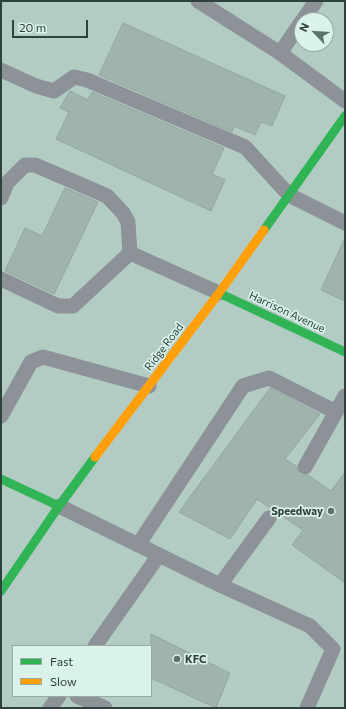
<!DOCTYPE html>
<style>
body{margin:0}
#map{position:relative;width:346px;height:709px;overflow:hidden;background:#b2ccc4;font-family:Commissioner,sans-serif}
canvas{display:block}
.frame{position:absolute;inset:0;border:2px solid #2e413c;pointer-events:none}
.legend{position:absolute;left:12px;top:645px;width:140px;height:52px;box-sizing:border-box;background:#daf2ea;border:1px solid #95aba4;margin:0;padding:5px 7px;list-style:none;font-size:12px;color:#2e413c}
.legend li{display:flex;align-items:center;gap:8px;height:20px}
.legend b{width:20px;border:1px solid #95aba4}
.north{position:absolute;left:294px;top:12px;width:40px;height:40px;box-sizing:border-box;background:#daf2ea;border:1px solid #95aba4;border-radius:50%;rotate:295deg;font-size:11px;font-weight:700;line-height:16px;text-align:center;color:#2e413c}
.north::after{content:'';display:block;margin:auto;width:14px;height:18px;background:#5c726c;clip-path:polygon(50% 0,100% 100%,50% 72%,0 100%)}
.scale{position:absolute;left:12px;top:20px;width:76px;height:18px;box-sizing:border-box;border:2px solid #2e413c;border-top:0;padding-left:5px;font-size:12px;line-height:14px;white-space:nowrap;color:#2e413c;-webkit-text-stroke:3px #daf2ea;paint-order:stroke}
</style>
<div id="map">
<canvas width="346" height="709"></canvas>
<div class="frame"></div>
<ul class="legend">
<li><b style="height:5px;background:#30b455"></b>Fast</li>
<li><b style="height:5px;background:#ff9f0a"></b>Slow</li>
</ul>
<div class="north">N</div>
<div class="scale">20 m</div>
</div>
<script>
const c = document.querySelector('canvas').getContext('2d');
c.lineJoin = 'round';
function paint(path, color) { c.fillStyle = color; c.fill(path, 'evenodd'); }
const shape = rows => new Path2D(rows.map(r => 'M' + r).join(''));
function trace(path, color, width, dash) { c.strokeStyle = color; c.lineWidth = width; c.lineCap = dash ? 'butt' : 'round'; c.setLineDash(dash || []); c.stroke(path); }
function label(font, color, halo, rows, align = 'center') {
  c.font = font + ' Commissioner,sans-serif'; c.lineWidth = 3.5; c.setLineDash([]); c.textBaseline = 'middle'; c.strokeStyle = halo; c.fillStyle = color; for (const [text, x, y, turn = 0] of rows) {
    c.save(); c.translate(x, y); c.rotate((+turn || 0) * Math.PI / 180); c.textAlign = isNaN(turn) ? turn : align; if (halo) c.strokeText(text, 0, 0); c.fillText(text, 0, 0); c.restore();
  }
}
const building = shape([
 [123,23,285,96,272,126,261,122,255,135,234,126,232,132,99,75,123,23],
 [70,91,88,100,92,92,224,148,212,174,225,180,211,211,56,139,69,112,60,108,70,91],
 [65,188,98,202,54,294,5,271,25,228,42,236,65,188],
 [345,238,345,301,321,290,345,238],
 [270,388,320,414,285,459,296,466,300,475,308,475,331,491,345,472,345,583,292,545,303,530,257,499,230,539,179,512,270,388],
 [151,634,230,673,216,708,151,678,151,634]
]);
paint(building, '#a0b4ae');
trace(building, '#92a6a0', 1);
trace(shape([
 [198,1,280,53,345,101],
 [303,20,316,1],
 [280,53,302,21],
 [1,70,36,86,54,91,74,77,87,80,245,147,289,195,345,223],
 [1,198,7,183,25,165,35,165,107,196,123,213,128,222,130,253],
 [130,253,219,293],
 [1,279,58,306,73,306,130,253],
 [1,416,31,362,43,357,149,386],
 [305,467,345,396],
 [59,506,220,585,269,518],
 [138,545,243,386,269,378,336,412],
 [220,585,310,626,333,649,307,708],
 [95,646,159,555],
 [77,696,105,708],
 [50,708,59,696]
]), '#8d9299', 15);
trace(shape([
 [264,230,345,116],
 [219,293,345,352],
 [1,479,59,506],
 [1,591,59,506,95,457]
]), '#30b455', 9);
trace(shape([
 [95,457,219,293,264,230]
]), '#ff9f0a', 9);
for (const [x, y, r, color] of [
 [331,511,4,"#5c726c"],
 [177,659,4,"#5c726c"]
]) { const dot = new Path2D(); dot.arc(x, y, r, 0, 2 * Math.PI); c.fillStyle = color; c.fill(dot); trace(dot, '#daf2ea', 1.5); }
label('11px', '#2e413c', '#daf2ea', [
 ["Harrison Avenue",287,312,25],
 ["Ridge Road",164,347,-53]
]);
label('bold 11px', '#2e413c', '#daf2ea', [
 ["Speedway",323,511],
 ["KFC",185,659,"left"]
], 'right');
</script>
